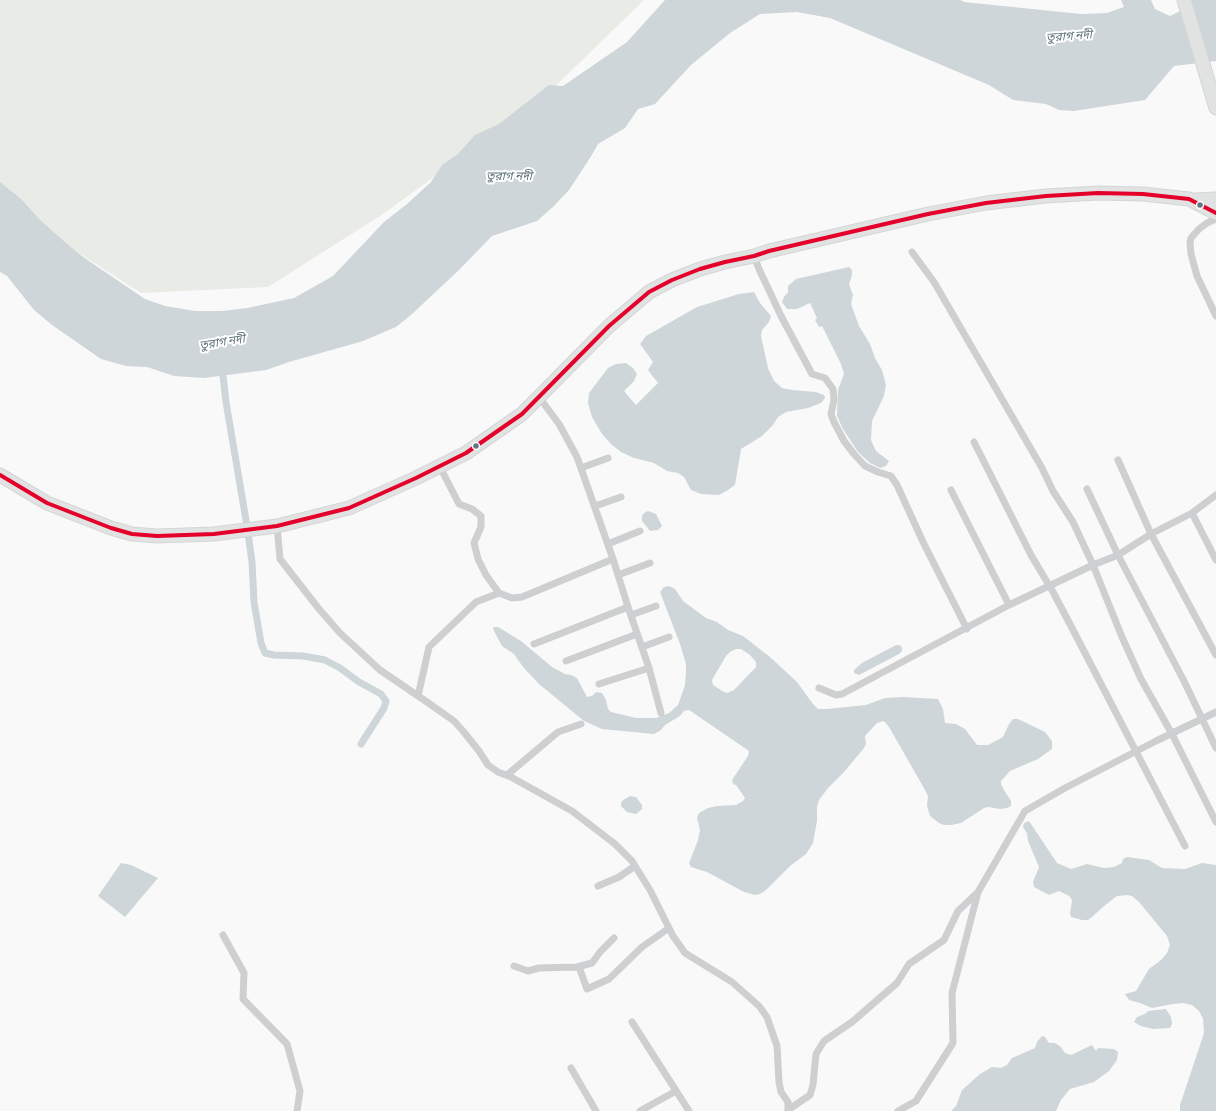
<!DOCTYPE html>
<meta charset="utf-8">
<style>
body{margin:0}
canvas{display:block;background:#f9f9f9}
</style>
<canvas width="1216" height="1111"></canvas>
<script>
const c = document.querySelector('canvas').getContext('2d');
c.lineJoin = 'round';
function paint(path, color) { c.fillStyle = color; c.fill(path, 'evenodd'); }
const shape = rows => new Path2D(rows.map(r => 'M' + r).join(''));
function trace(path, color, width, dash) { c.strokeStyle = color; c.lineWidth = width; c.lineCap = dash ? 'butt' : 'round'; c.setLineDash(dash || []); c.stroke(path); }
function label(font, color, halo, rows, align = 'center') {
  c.font = font + ' Commissioner,"Noto Sans Bengali",sans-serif'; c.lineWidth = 4; c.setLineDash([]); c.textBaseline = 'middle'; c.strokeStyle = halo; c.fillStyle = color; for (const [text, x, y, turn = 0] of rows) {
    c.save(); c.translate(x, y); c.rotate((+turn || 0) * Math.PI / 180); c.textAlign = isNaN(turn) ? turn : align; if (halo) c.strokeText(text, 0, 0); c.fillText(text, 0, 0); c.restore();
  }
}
paint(shape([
 [0,0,644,0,543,98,383,214,268,287,141,293,0,202]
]), '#e8ebe6');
paint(shape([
 [665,0,960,0,964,2,1081,14,1107,13,1124,7,1121,0,1151,0,1155,9,1170,16,1182,10,1190,0,1216,0,1216,61,1174,66,1145,100,1074,111,1059,110,1046,104,1013,100,989,85,830,18,797,12,760,14,730,33,691,65,655,104,638,109,625,128,598,144,590,158,569,190,553,207,537,221,492,236,460,269,411,315,396,327,363,341,289,362,266,370,204,378,174,376,147,367,126,366,101,359,52,325,34,310,7,276,0,272,0,182,21,199,40,220,67,244,86,259,145,299,165,306,195,311,222,311,247,308,294,298,333,276,384,222,407,204,431,182,442,165,458,154,475,135,499,124,549,85,563,86,627,42],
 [849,267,852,270,852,275,849,284,853,295,851,304,859,326,870,344,875,358,882,370,886,385,884,396,872,421,871,440,876,451,889,461,886,466,880,468,870,463,858,452,843,429,837,416,838,390,844,374,841,364,822,326,819,327,815,320,817,318,810,303,797,309,787,309,782,302,784,297,788,292,788,286,796,279],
 [754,292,760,303,771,316,769,322,762,330,761,336,768,368,774,381,782,388,792,390,816,392,824,395,825,398,821,403,808,408,786,412,778,417,773,425,762,436,741,449,735,485,728,490,719,495,701,494,691,490,684,477,678,473,667,471,654,463,634,458,621,452,611,444,602,434,592,417,588,403,589,393,608,368,616,364,626,363,633,368,637,374,634,381,624,391,636,405,658,383,648,370,653,362,640,344,646,336,697,307,739,294],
 [648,511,656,514,662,526,658,530,650,531,642,521,642,516,644,513],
 [669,586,675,589,683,601,706,618,717,622,728,630,743,636,770,657,797,682,813,704,818,709,827,709,866,705,885,698,903,697,938,699,943,709,945,723,956,724,965,729,977,745,988,745,1003,737,1009,724,1013,719,1018,719,1045,732,1052,741,1052,749,1038,759,1010,771,1001,781,1001,784,1004,790,1011,801,1011,806,1007,808,1000,809,988,807,984,808,961,823,951,825,944,825,939,823,930,816,927,806,928,796,925,790,889,727,884,721,877,723,865,736,866,744,864,748,844,772,828,788,819,800,817,807,817,821,813,843,806,854,790,866,765,891,760,894,755,895,744,892,707,872,691,867,689,863,698,840,700,830,697,818,699,813,708,808,717,806,736,805,743,801,745,798,736,785,733,784,732,780,748,756,749,751,689,710,684,711,680,716,665,725,661,730,654,734,602,729,584,721,539,684,523,667,514,654,502,646,494,631,493,627,498,627,503,630,521,641,552,667,565,674,571,675,577,678,587,697,592,696,596,692,602,693,606,700,608,709,611,712,636,718,656,718,669,713,678,705,685,685,686,672,686,664,680,644,660,592,664,587],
 [736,649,741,649,750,655,756,662,756,667,734,690,727,693,724,692,713,685,712,680,726,656,730,652],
 [896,645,900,645,902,648,902,651,899,654,859,675,854,673,854,670,862,663],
 [630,796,636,797,642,805,642,809,636,814,627,812,621,806,621,803,623,800],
 [1029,821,1057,863,1071,869,1087,864,1104,868,1114,867,1122,863,1123,859,1127,857,1149,860,1162,868,1185,869,1202,863,1216,865,1216,1111,1180,1111,1180,1105,1204,1033,1203,1019,1199,1011,1192,1005,1183,1003,1173,1004,1152,1008,1140,1003,1129,1000,1125,994,1136,991,1149,969,1161,960,1167,953,1170,945,1167,936,1139,902,1132,896,1127,895,1117,896,1104,906,1092,917,1088,920,1082,920,1071,917,1070,913,1072,901,1071,898,1069,896,1059,891,1049,895,1034,887,1033,882,1039,867,1028,841,1027,833,1023,827,1024,823],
 [121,863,131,865,158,878,125,917,98,896],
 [1166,1009,1171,1017,1172,1024,1170,1028,1153,1029,1141,1026,1134,1022,1137,1017,1145,1014,1148,1011],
 [1042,1036,1045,1037,1049,1043,1055,1043,1061,1047,1065,1053,1071,1055,1092,1045,1096,1051,1098,1048,1114,1049,1118,1052,1117,1060,1109,1071,1094,1082,1070,1089,1061,1100,1056,1111,951,1111,956,1106,962,1090,980,1074,992,1067,1001,1068,1007,1065,1012,1058,1035,1048,1037,1042]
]), '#ced6d9');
trace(shape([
 [222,367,226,402,247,526,252,562,254,602,261,643,265,653,274,655,303,656,325,660,340,668,359,682,381,694,386,701,384,708,361,744]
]), '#ced6d9', 7);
const highway = shape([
 [1184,0,1216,108],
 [1194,200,1216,199],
 [0,475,47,503,111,528,132,534,157,536,214,534,277,526,349,508,416,478,466,453,522,414,609,326,649,292,672,280,700,269,725,262,754,256,769,251,928,214,986,203,1046,196,1098,193,1143,194,1189,199,1216,213]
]);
trace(highway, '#d5d6d6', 15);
trace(shape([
 [1216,219,1207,223,1199,229,1191,238,1190,242,1191,254,1197,276,1216,316],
 [912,252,934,282,1042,468,1053,491,1073,522,1093,565,1122,637,1141,679,1172,734,1216,822],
 [754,256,759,269,781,316,812,374,825,378,833,389,834,400,831,414,834,422,844,441,854,454,865,466,878,472,891,476,897,485,924,544,967,629],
 [539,397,559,424,577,457,613,559,628,607,649,668,661,713],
 [974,442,1031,555,1053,592,1072,628,1185,846],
 [1118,460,1151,534,1216,655],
 [581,468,608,458],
 [1087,489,1118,555,1184,681,1216,748],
 [951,490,1009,605],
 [595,506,621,497],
 [1192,513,1216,560],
 [277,526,280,559,319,609,340,633,380,670,427,702,454,721,463,731,479,751,488,765,498,772,511,777,572,811,615,844,632,861,650,890,673,936,685,953,732,982,759,1006,767,1017,777,1046,779,1082,781,1092,788,1102,788,1111],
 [608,544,640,531],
 [618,575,650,563],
 [499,593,512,598,522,597,613,559],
 [631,615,656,606],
 [534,644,628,607],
 [642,647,669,637],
 [566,661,637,634],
 [599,684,649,668],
 [819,688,836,695,842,694,1009,605,1093,565,1118,555,1151,534,1192,513,1216,495],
 [418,696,429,647,476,602,499,593,486,575,478,559,474,543,481,527,481,516,472,509,459,504,440,467],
 [507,775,558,732,581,724],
 [598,886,619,877,635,866],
 [223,935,244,973,243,999,287,1044,300,1091,297,1111],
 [514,966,528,971,539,968,577,967,592,963,600,952,614,938],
 [579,967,587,989,609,979,642,947,669,928],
 [632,1022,689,1111],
 [571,1068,596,1111],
 [788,1110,810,1095,813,1085,816,1054,824,1041,852,1022,897,983,909,964,944,940,958,911,978,892],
 [640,1111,676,1091],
 [898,1111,916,1101,953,1043,952,993,978,892,1025,811,1065,788,1156,741,1216,712]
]), '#cecfd0', 7);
trace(highway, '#e1e2e2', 13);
trace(shape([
 [0,475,47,503,111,528,132,534,157,536,214,534,277,526,349,508,416,478,466,453,522,414,609,326,649,292,672,280,700,269,725,262,754,256,769,251,928,214,986,203,1046,196,1098,193,1143,194,1189,199,1216,213]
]), '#e4002b', 4);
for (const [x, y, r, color] of [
 [1200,205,3.5,"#657683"],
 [476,446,3.5,"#657683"]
]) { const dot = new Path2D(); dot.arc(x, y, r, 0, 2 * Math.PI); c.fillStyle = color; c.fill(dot); trace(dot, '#fff', 1.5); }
label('italic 12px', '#60757c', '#fff', [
 ["তুরাগ নদী",1069,36,-4],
 ["তুরাগ নদী",509,176],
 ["তুরাগ নদী",222,342,-9]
]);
</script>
